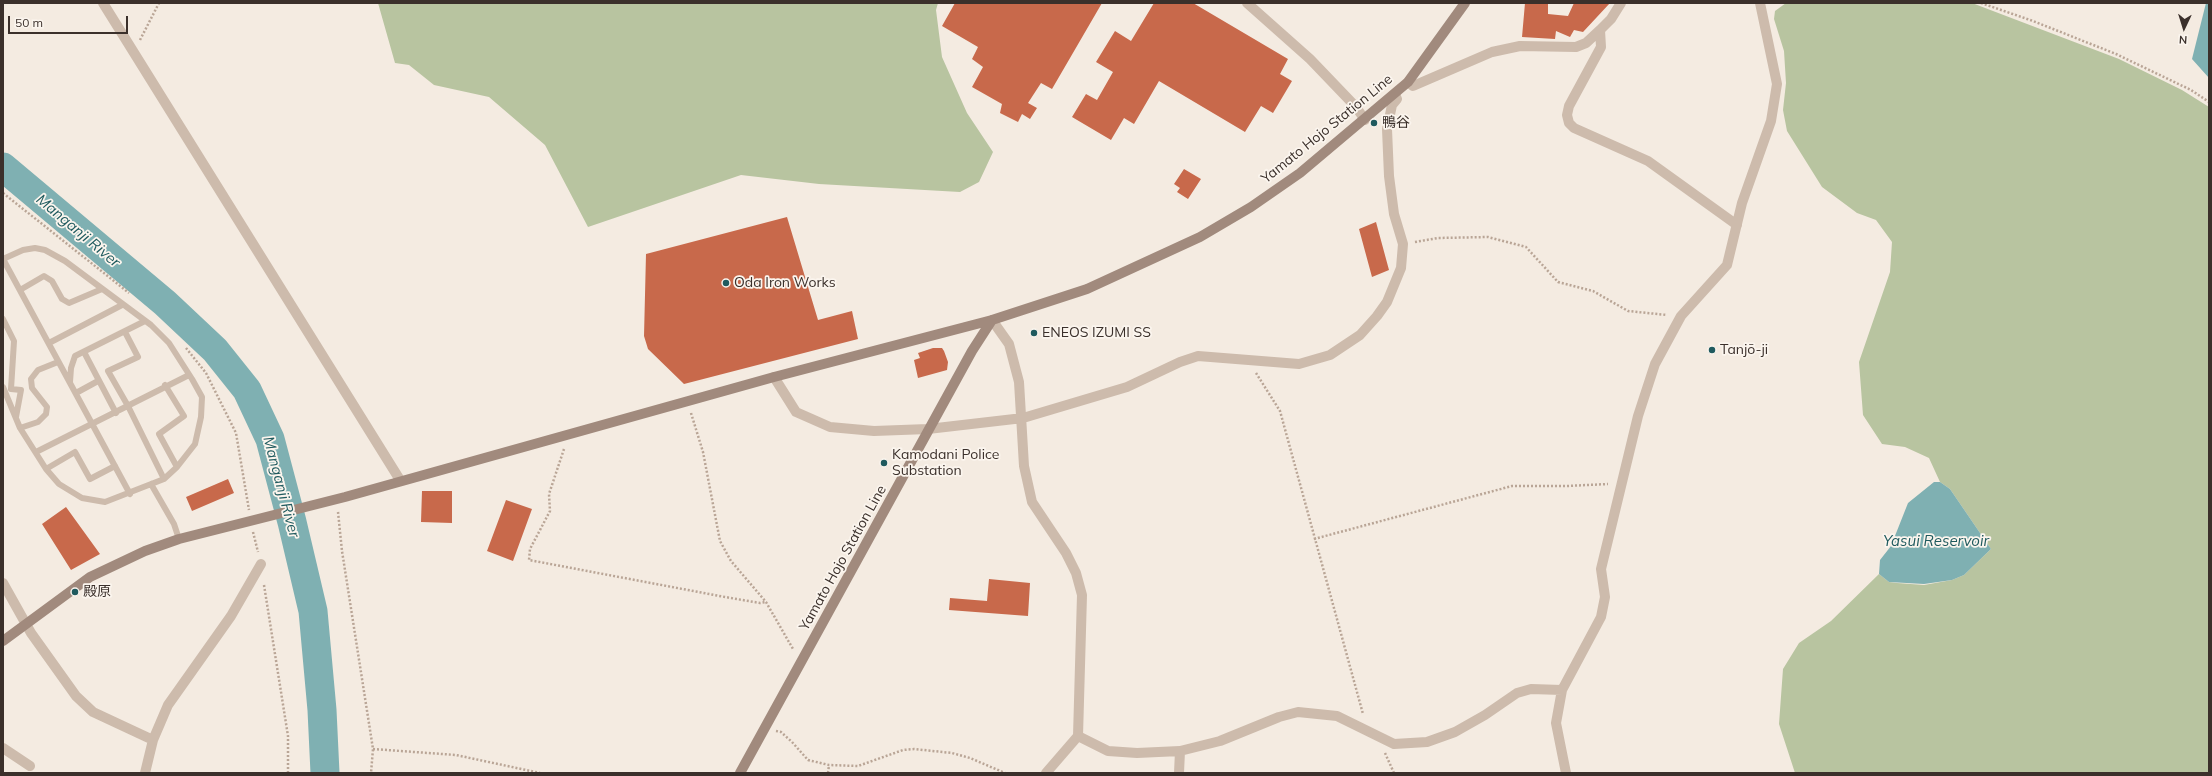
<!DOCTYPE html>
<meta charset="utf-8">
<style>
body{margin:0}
#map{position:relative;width:2212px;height:776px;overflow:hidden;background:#f4ebe1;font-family:Mulish,sans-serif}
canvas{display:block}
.frame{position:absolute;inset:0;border:4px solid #3b302b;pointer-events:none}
.north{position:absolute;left:2164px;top:8px;width:40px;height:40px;-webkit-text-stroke:3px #fbf5ee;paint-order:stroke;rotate:184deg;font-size:11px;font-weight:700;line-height:16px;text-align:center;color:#3b302b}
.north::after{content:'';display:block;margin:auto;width:14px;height:18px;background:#3b302b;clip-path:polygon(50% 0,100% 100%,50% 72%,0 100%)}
.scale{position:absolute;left:8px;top:16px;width:120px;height:18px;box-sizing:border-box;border:2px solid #3b302b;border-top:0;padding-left:5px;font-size:12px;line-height:14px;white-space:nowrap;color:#3b302b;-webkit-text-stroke:3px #fbf5ee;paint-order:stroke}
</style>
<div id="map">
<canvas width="2212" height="776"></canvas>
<div class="frame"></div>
<div class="north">N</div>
<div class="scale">50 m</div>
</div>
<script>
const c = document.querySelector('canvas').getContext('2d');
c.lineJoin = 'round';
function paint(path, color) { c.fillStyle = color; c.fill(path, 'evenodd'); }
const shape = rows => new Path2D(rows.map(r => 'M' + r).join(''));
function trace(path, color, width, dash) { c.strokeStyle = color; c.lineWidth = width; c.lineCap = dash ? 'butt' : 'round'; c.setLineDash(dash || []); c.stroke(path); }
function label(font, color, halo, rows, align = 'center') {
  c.font = font + ' Mulish,"Noto Sans JP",sans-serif'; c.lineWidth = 3.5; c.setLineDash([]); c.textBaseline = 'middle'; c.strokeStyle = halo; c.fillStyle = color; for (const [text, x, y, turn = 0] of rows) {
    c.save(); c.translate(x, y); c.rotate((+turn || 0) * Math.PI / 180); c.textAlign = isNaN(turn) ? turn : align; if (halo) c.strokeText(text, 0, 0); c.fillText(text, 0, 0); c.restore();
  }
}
paint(shape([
 [378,3,938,3,936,10,942,57,967,113,993,152,979,182,960,192,819,184,741,175,588,227,545,145,489,97,434,85,409,65,395,63],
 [1786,3,1972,3,2119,59,2182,90,2209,107,2209,773,1795,773,1779,724,1783,669,1799,643,1831,621,1879,574,1889,582,1897,583,1924,585,1952,580,1964,575,1991,549,1950,489,1940,482,1929,458,1905,447,1882,444,1863,415,1859,362,1890,272,1892,242,1876,220,1857,213,1822,187,1787,131,1783,110,1786,83,1784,51,1774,19,1775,11]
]), '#b8c4a0');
paint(shape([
 [2206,3,2209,3,2209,78,2192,59],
 [1934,482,1940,482,1950,489,1991,549,1964,575,1952,580,1924,584,1889,582,1879,574,1880,560,1891,546,1908,503]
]), '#7fb0b2');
trace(shape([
 [3,167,165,303,215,350,247,390,270,439,292,522,313,611,322,710,325,773]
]), '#7fb0b2', 29);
paint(shape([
 [955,3,1102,3,1052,89,1041,83,1028,103,1037,108,1030,119,1022,114,1018,122,1000,113,1002,104,972,87,983,67,972,59,978,47,942,26],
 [1154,3,1193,3,1288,59,1280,74,1292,81,1273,113,1261,106,1245,132,1159,81,1134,124,1124,118,1111,140,1072,117,1086,94,1097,100,1113,72,1096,62,1115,31,1131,41],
 [1525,3,1548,4,1548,14,1568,16,1574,3,1610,3,1583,32,1574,30,1570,37,1556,31,1555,39,1522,37],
 [1184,169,1201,179,1188,199,1177,192,1180,188,1174,184],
 [787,217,818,320,852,311,858,339,684,384,648,349,644,336,646,254],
 [1376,222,1389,270,1372,277,1359,229],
 [933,348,942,348,944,351,948,362,947,370,918,378,914,360,920,358,918,353],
 [228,479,234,493,192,511,186,497],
 [422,491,452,491,452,523,421,522],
 [506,500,532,509,513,561,487,551],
 [66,507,100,554,71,570,42,524],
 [989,579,1030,583,1028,616,949,610,950,598,987,601]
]), '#c8694b');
trace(shape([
 [1981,3,2033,21,2116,54,2191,90,2209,102],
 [140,40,159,3],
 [3,193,129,293],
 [1415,242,1438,238,1488,237,1526,247,1558,282,1593,291,1628,311,1667,315],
 [186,348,206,373,236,433,249,510],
 [1256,373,1280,411,1363,714],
 [691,413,703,452,720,541,731,561,766,602,793,649],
 [564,449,549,494,550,511,530,549,529,560,725,597,760,603,766,602],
 [338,512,342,551,373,749,371,773],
 [253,532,258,552],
 [1314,539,1512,486,1567,486,1608,484],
 [264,585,288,736,288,773],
 [776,731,781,732,792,742,808,760,829,765,858,766,903,750,914,749,952,753,970,758,1005,773],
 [373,749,456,755,540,773],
 [1385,753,1394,773],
 [828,773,829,765]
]), '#b9a596', 2.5, [2, 2]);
trace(shape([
 [3,259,23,250,35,248,45,250,65,261,151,325,169,343,192,379,202,397,201,417,195,444,177,467,164,479,105,502,82,498,59,484,46,469,20,428,3,387],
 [3,259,130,494],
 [20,290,44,276,52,281,62,299,69,303,102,289],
 [3,319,14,341,11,389,21,390,16,417],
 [125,332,138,357,108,371,128,406,164,479],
 [49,343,122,305],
 [84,352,116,413],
 [70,382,71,368,75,356,145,321],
 [165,385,184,416,159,434,177,467],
 [76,393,98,381],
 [20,428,38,422,46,414,47,407,32,388,31,379,38,370,58,362],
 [36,452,189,375],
 [46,469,75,452,90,479,115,466],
 [151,484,174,524,179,539]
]), '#cdbbac', 6);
trace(shape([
 [103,3,400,480],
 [1247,3,1310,59,1356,107,1365,120],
 [1600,30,1601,47,1569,106,1567,115,1569,123,1574,128,1648,161,1737,225],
 [1408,82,1413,86,1492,52,1520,46,1576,47,1586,43,1600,30,1611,19,1621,3],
 [992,320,1009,344,1019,382,1024,466,1032,502,1066,553,1076,573,1082,595,1078,736,1046,773],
 [774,377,796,412,830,427,874,431,928,429,1023,418,1127,387,1180,362,1198,356,1299,364,1330,355,1360,335,1377,316,1387,302,1401,268,1403,244,1394,214,1389,176,1387,129,1392,105,1397,99,1395,94],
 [3,583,31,633,76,696,93,712,153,740],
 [1562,690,1556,723,1566,773],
 [1078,736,1108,751,1137,753,1180,751,1220,741,1279,717,1298,712,1337,716,1394,744,1427,742,1455,732,1485,715,1517,693,1531,689,1562,690,1601,617,1605,597,1601,569,1638,416,1655,364,1681,316,1727,265,1742,203,1771,121,1777,84,1760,3],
 [3,748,30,766],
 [145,773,153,740,168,705,231,616,261,564],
 [1179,773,1180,751]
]), '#cdbbac', 10);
trace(shape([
 [3,641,90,577,145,551,179,539,345,497,774,377,992,320,1087,289,1200,237,1251,207,1300,173,1408,82,1465,3],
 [740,773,972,351,992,320]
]), '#a18a7d', 10);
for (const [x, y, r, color] of [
 [1374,123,4,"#1f5a5e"],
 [726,283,4,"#1f5a5e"],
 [1034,333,4,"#1f5a5e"],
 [1712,350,4,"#1f5a5e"],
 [884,463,4,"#1f5a5e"],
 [75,592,4,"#1f5a5e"]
]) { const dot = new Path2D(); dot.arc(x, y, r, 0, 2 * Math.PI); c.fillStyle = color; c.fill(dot); trace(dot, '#fbf5ee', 1.5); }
label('14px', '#3b302b', '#fbf5ee', [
 ["鴨谷",1382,123],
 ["Oda Iron Works",734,283],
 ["ENEOS IZUMI SS",1042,333],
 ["Tanjō-ji",1720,350],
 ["Kamodani Police",892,455],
 ["Substation",892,471],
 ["殿原",83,592]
], 'left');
label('14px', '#3b302b', '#fbf5ee', [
 ["Yamato Hojo Station Line",1327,129,-39],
 ["Yamato Hojo Station Line",843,558,-61]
]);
label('italic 15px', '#1f5a5e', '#fbf5ee', [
 ["Manganji River",78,231,40],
 ["Manganji River",281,487,75],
 ["Yasui Reservoir",1936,541]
]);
</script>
